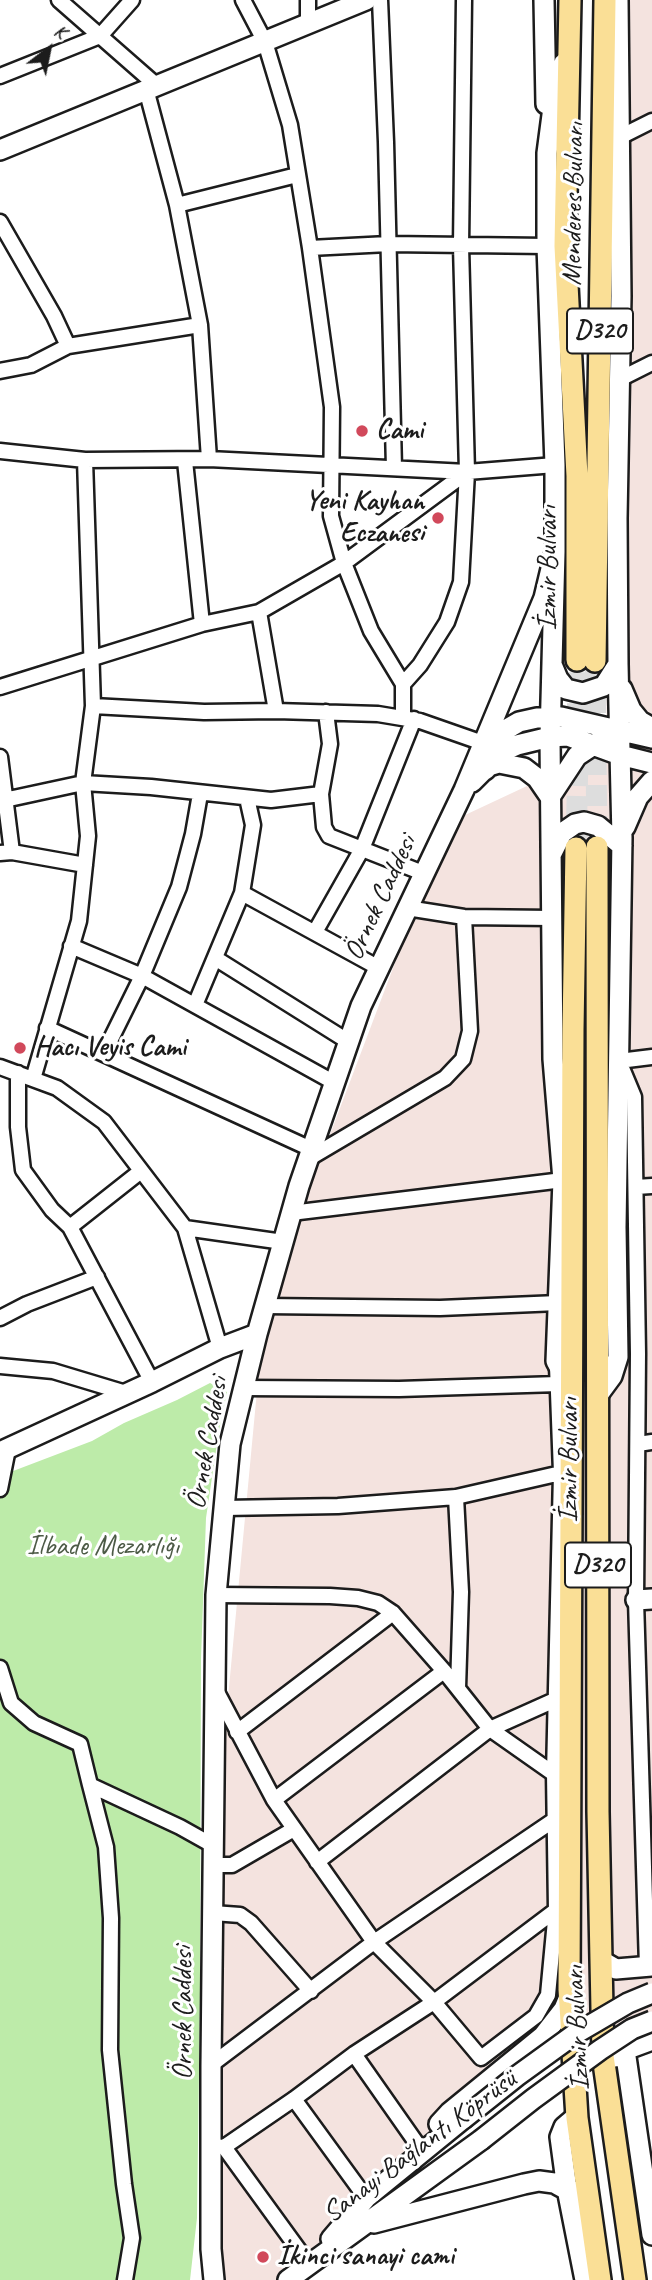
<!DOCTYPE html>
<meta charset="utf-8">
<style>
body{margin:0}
#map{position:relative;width:652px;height:2280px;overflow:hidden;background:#fff;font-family:Caveat,sans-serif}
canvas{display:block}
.north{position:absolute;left:14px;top:14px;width:70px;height:70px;-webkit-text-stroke:5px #fff;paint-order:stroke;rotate:32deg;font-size:19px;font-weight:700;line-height:28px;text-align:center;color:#1c1c1c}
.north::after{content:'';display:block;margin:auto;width:24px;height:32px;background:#1c1c1c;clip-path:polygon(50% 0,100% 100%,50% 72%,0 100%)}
</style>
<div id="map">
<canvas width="652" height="2280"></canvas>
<div class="north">K</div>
</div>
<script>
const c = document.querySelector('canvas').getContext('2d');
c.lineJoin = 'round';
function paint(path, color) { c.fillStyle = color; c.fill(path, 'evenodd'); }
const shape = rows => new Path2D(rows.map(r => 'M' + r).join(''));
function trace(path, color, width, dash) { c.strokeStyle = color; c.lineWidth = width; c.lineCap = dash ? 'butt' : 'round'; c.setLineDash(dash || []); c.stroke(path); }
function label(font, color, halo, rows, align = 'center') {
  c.font = font + ' Caveat,sans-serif'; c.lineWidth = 6; c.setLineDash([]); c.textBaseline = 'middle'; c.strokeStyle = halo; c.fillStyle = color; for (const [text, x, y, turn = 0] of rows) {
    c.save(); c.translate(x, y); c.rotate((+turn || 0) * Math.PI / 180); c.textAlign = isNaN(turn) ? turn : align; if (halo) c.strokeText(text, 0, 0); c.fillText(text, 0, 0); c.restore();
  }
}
paint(shape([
 [615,0,652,0,652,2019,575,2034,288,2280,222,2280,214,1846,265,1306,448,823,606,749]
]), '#f4e3df');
paint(shape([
 [210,1383,227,1392,219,1430,206,1518,201,1659,200,1994,197,2218,190,2280,0,2280,0,1476,92,1441,124,1423,177,1400]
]), '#bdeba9');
trace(shape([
 [595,661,597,845],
 [576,848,578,757,577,660]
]), '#ddd', 21, [21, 10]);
const street = shape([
 [59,0,156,85],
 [243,0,265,42,290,125,310,248,332,407,331,516,344,563,371,631,403,684,403,717],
 [380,0,386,142,394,468],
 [308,24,308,0],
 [0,76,100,36,132,0],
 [146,89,177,205,200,325,209,459],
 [620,137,652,121],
 [177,205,297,175],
 [0,222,54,316,68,346],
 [310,248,388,244,547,246],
 [0,371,31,365,68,346,200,325],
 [620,379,652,363],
 [0,451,85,460,209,459,467,472],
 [185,461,202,624],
 [259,612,276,711],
 [403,684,420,665,447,622,461,582,467,472,461,246,464,0],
 [0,687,202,624,259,612,344,563,467,472,555,465],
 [93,706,204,712,276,711,378,714,420,721,483,743],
 [326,712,330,744,321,794,324,827,329,836,423,873],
 [0,757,12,852],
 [0,801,83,783,151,787,271,800,321,794],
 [0,853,12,852,85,865],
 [242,893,379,968],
 [407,908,464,917,552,918],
 [315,932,362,849,414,719],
 [71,946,142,976,335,1083],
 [215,958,349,1042],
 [195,1005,242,893,253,825,247,798],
 [47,1028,311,1149],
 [104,1053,142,976,179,887,193,834,200,794],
 [0,1067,57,1088,104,1122,185,1228,220,1348],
 [18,1073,18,1127,23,1170,52,1210,70,1227,152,1382],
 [33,1079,79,921,88,836,83,783,93,706,85,460],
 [308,1159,445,1078,463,1059,470,1031,464,917],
 [636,1187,652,1186],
 [291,1213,563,1180],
 [70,1227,141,1171],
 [185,1228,283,1242],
 [265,1306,440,1308,558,1303],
 [0,1318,27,1304,97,1277],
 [0,1366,53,1371,126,1393],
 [244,1388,399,1389,558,1384],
 [638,1444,652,1442],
 [0,1489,8,1449],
 [456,1497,461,1592,458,1688],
 [224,1508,338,1506,456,1497,561,1473],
 [216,1595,330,1596,358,1598,378,1603,393,1613,444,1671,490,1729,554,1774],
 [0,1668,11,1703,34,1723,80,1744,90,1785,180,1827,214,1846],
 [217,1692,274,1800,374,1942,434,2002,481,2058,536,2016,548,1995,556,1910,554,1774,561,1473,557,1366],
 [237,1732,393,1613],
 [90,1785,106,1847,111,1918,110,2050,124,2184,132,2238,125,2280],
 [274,1800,444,1671],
 [317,1862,490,1729,557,1699],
 [213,1865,232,1865,294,1829],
 [213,1913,240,1915,251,1923,311,1991],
 [647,1967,636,1600,638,1354,634,1097,619,1061,652,1057],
 [354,2054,422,2151],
 [211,2065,374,1942,554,1820],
 [294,2099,366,2198],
 [212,2146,224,2147,294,2099,354,2054,434,2002,556,1910],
 [224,2147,309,2264]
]);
const secondary = shape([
 [544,0,546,104],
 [564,63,552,115,547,153,547,246,555,465,555,552,550,737,553,1059,563,1180,556,1361,571,1389],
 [0,150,366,0],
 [553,667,558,679,566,689,583,693,604,686,618,664],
 [622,689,631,710,640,721,652,728],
 [483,743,519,722,537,718,561,717,652,738],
 [485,770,489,766,499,763,524,768,537,778,550,797,577,756,601,740],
 [472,782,499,755,508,749,517,745,550,737,568,736,620,755,652,763],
 [625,827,638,797,652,781],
 [552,853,562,833,575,824,584,822,598,826,622,846],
 [598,1395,612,1376,618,1357,616,1227,622,838,618,664,617,518,621,296,618,0],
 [0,1452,152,1382,220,1348,257,1334],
 [636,1600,652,1599],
 [602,1961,616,1969,652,1966],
 [625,2050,652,2235],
 [615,2057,625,2050,652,2040],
 [577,2116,564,2127,560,2137,567,2189,585,2280],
 [439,2124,450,2112,543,2036,564,2009,569,1997],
 [374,2223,524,2184,539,2181,554,2183,565,2189,588,2195],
 [331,2239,366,2198,463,2119],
 [214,2280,211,2249,211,2065,216,1595,230,1444,257,1334,299,1186,361,1006,464,790,544,598,555,552],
 [288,2280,481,2140]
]);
const primary = shape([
 [570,0,565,246,577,476,577,660],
 [595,661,605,0],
 [597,847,598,1812,602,2009,603,2056,635,2280],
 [576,848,573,1029,569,1989,577,2118,600,2280]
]);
trace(street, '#1c1c1c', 19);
trace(secondary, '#1c1c1c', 24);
trace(primary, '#1c1c1c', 26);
trace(street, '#fff', 14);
trace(secondary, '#fff', 19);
trace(primary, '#fadf96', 21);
const secondaryBridge = shape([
 [463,2119,517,2076,575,2034,628,2003,652,1993],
 [481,2140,533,2099,600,2050,632,2029,652,2021]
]);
trace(secondaryBridge, '#1c1c1c', 24, []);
trace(secondaryBridge, '#fff', 19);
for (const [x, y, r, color] of [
 [362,431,7,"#d1495b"],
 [438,518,7,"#d1495b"],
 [20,1048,7,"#d1495b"],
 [263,2257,7,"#d1495b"]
]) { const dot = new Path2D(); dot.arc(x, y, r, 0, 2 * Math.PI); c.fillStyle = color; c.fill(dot); trace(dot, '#fff', 2.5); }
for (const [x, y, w] of [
 [600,331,66],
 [598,1565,66]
]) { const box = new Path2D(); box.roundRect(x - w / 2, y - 22.5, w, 45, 5); c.fillStyle = '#fff'; c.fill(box); trace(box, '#1c1c1c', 2); }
label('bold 26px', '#1c1c1c', null, [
 ["D320",600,331],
 ["D320",598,1565]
]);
label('28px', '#1c1c1c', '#fff', [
 ["Menderes Bulvarı",574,204,-89],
 ["İzmir Bulvarı",549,568,-90],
 ["Örnek Caddesi",381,898,-65],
 ["Örnek Caddesi",208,1443,-80],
 ["İzmir Bulvarı",570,1460,-90],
 ["Örnek Caddesi",184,2013,-90],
 ["İzmir Bulvarı",578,2028,-93],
 ["Sanayi Bağlantı Köprüsü",420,2147,-37]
]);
label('bold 28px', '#1c1c1c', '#fff', [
 ["Cami",376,431],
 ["Yeni Kayhan",424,502,"right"],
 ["Eczanesi",424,534,"right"],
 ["Hacı Veyis Cami",34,1048],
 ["İkinci sanayi cami",277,2257]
], 'left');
label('28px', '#4c5a46', '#fff', [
 ["İlbade Mezarlığı",103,1547]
]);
</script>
